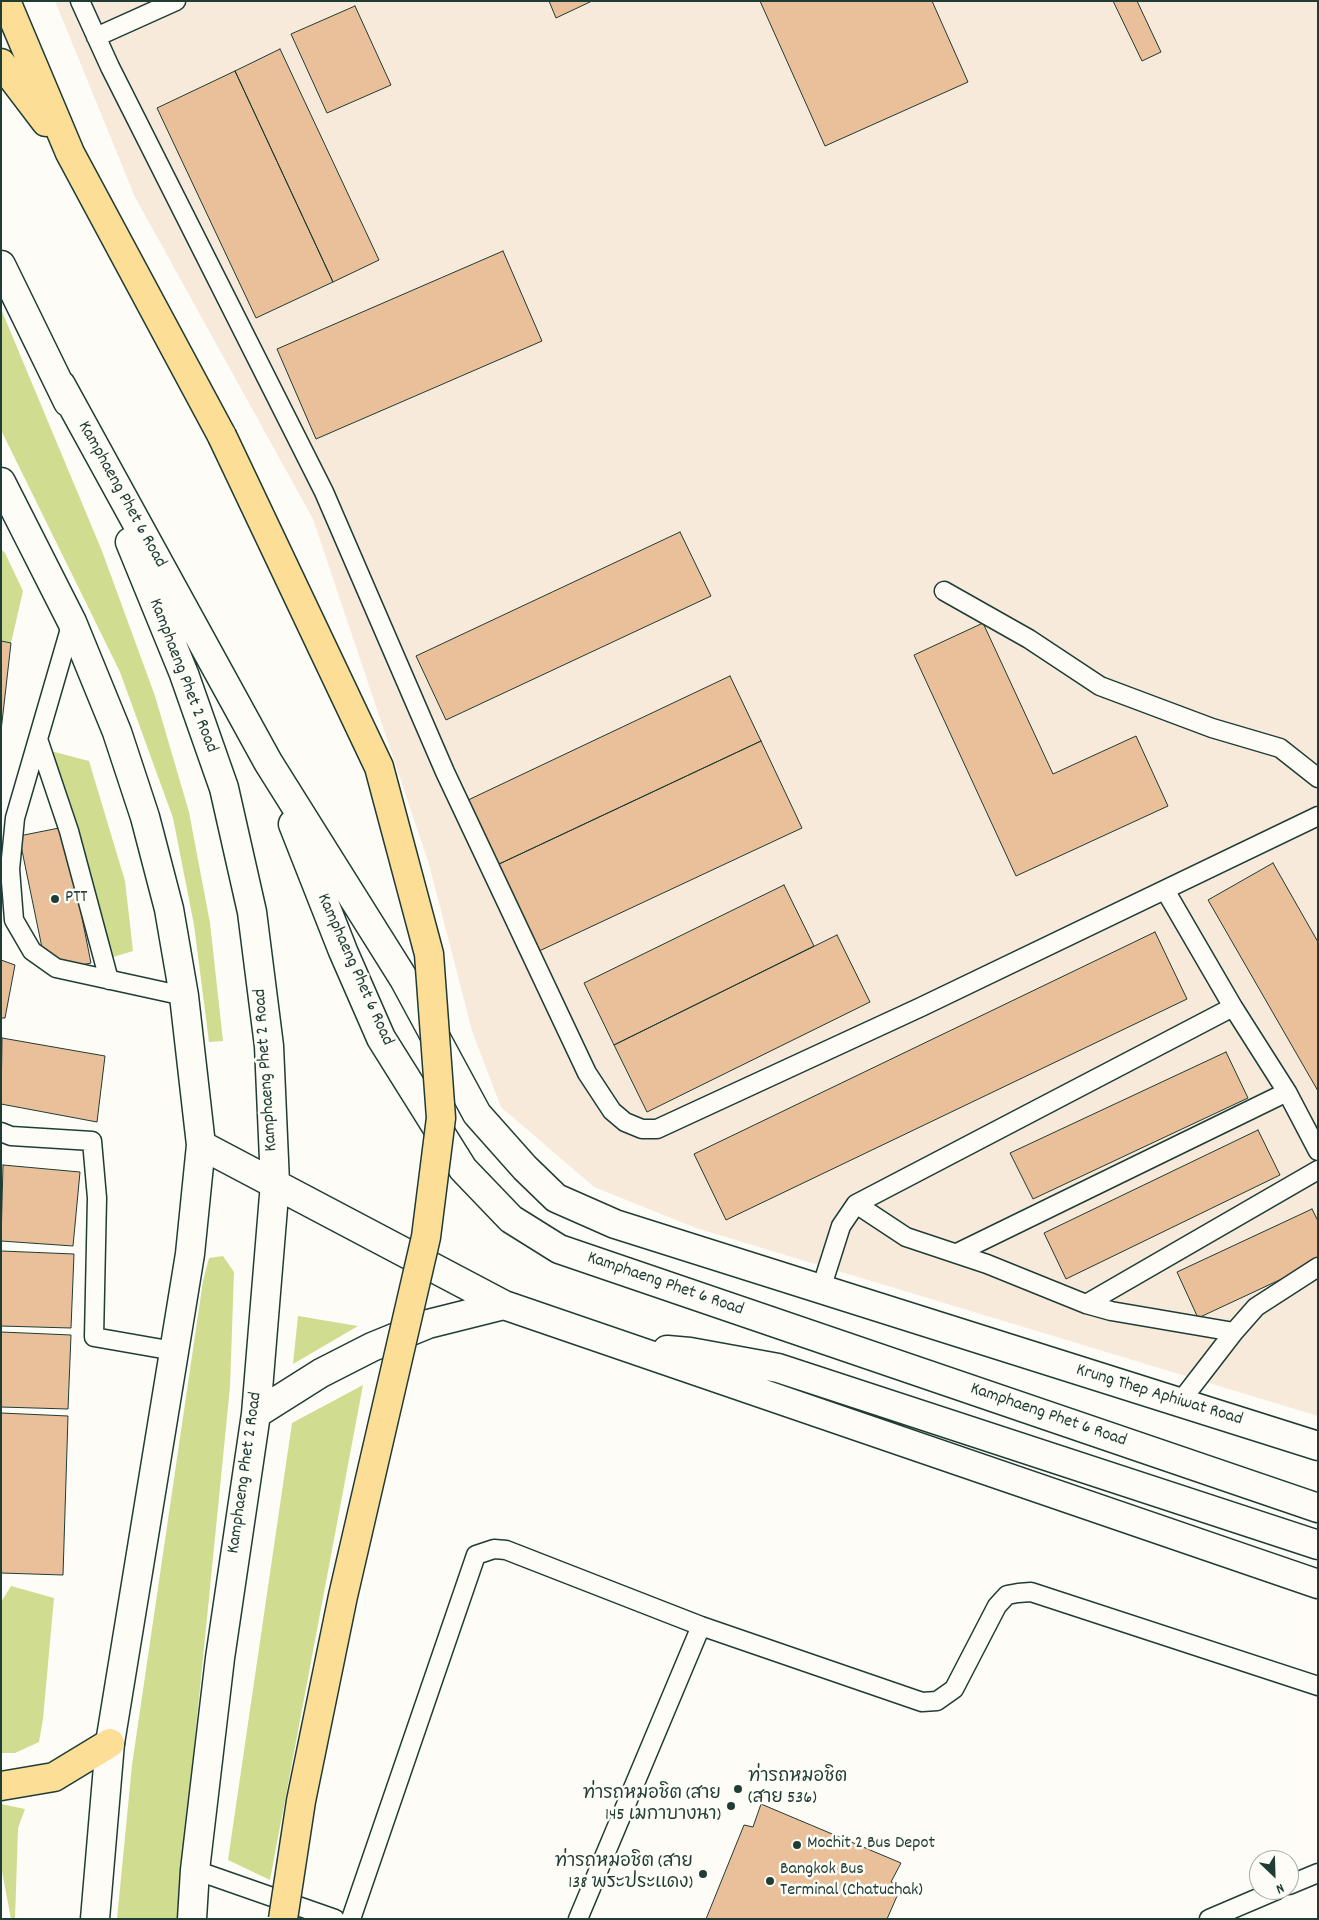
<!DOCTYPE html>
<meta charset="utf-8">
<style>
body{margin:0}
#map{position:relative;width:1319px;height:1920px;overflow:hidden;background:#fdfcf7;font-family:Dekko,sans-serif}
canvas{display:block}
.frame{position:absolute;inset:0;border:2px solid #1f3d34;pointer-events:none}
.north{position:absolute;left:1249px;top:1850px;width:50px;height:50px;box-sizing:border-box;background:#fdfcf7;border:1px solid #a4b0a9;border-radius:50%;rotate:156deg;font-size:14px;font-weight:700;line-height:20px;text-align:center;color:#1f3d34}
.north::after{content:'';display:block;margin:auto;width:18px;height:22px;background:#1f3d34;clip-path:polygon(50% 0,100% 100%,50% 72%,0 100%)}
</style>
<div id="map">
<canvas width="1319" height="1920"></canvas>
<div class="frame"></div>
<div class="north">N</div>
</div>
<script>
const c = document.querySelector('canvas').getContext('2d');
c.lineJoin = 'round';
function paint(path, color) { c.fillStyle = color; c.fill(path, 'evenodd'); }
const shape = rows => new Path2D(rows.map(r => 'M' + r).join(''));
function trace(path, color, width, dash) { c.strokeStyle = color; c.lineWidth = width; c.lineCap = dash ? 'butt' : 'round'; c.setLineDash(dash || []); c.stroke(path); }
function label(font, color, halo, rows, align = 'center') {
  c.font = font + ' Dekko,"Playpen Sans Thai",sans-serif'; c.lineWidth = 5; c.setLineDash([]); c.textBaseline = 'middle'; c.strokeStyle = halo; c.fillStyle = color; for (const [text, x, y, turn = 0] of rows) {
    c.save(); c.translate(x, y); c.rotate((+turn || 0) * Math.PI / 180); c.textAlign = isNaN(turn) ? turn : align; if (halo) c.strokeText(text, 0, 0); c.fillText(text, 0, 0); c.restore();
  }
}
paint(shape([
 [55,1,1318,1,1318,1416,696,1228,594,1187,501,1107,472,1031,429,864,313,519,135,197]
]), '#f7eadb');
paint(shape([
 [1,309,102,551,155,696,189,812,210,923,223,1041,209,1042,194,925,173,818,120,672,1,430],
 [1,549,5,553,23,591,11,643,1,641],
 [47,750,89,761,125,881,133,951,110,958],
 [223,1256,234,1272,230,1387,177,1919,117,1919,132,1765,203,1281,209,1258],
 [298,1316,358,1326,293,1364],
 [363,1385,270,1880,228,1860,292,1423],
 [11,1586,54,1598,43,1719,39,1742,15,1753,1,1753,1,1602],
 [1,1804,25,1809,18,1828,15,1919,11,1919,1,1866]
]), '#d0dd90');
const building = shape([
 [549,1,592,1,556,18,549,1],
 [760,1,932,1,968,82,825,146,760,1],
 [1113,1,1137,1,1161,52,1142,61,1113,1],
 [355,6,391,85,327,113,291,34,355,6],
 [280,49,379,260,333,282,235,71,280,49],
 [235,71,333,282,256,318,157,108,235,71],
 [503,251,542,341,316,439,277,349,503,251],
 [680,532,711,596,446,720,416,656,680,532],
 [983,623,1053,774,1136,736,1168,806,1016,876,914,655,983,623],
 [1,641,11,643,1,731,1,641],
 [730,676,761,741,497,865,466,801,730,676],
 [761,741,802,828,537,952,497,865,761,741],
 [64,827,91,963,47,972,19,836,64,827],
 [1273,863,1318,942,1318,1091,1208,900,1273,863],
 [784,885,814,946,614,1045,584,983,784,885],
 [1155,932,1187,999,726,1220,694,1154,1155,932],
 [837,935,870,1002,647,1112,614,1045,837,935],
 [1,960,15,965,5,1018,1,1018,1,960],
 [2,1038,105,1056,97,1122,1,1104,2,1038],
 [1226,1052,1248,1098,1033,1199,1010,1153,1226,1052],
 [1258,1130,1280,1175,1066,1279,1044,1233,1258,1130],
 [3,1165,80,1172,73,1246,1,1241,3,1165],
 [1312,1209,1318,1221,1318,1262,1198,1318,1177,1272,1312,1209],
 [1,1251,74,1254,71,1328,1,1326,1,1251],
 [1,1332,71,1335,68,1409,1,1407,1,1332],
 [1,1413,68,1416,63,1575,1,1573,1,1413],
 [761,1804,901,1863,891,1882,901,1887,887,1919,706,1919,744,1825,753,1827,761,1804]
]);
paint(building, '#e9c099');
trace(building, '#1f3d34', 1);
const lane = shape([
 [80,1,110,67,324,492,445,772,587,1073,612,1111,625,1122,642,1129,657,1129,921,1007,1318,816],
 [96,37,176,1],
 [944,591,1029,639,1100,686,1212,728,1280,748,1318,778],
 [72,622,15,818,10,869,14,920,32,951,56,968,184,996],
 [38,739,69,831,109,980],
 [1165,890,1233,1007],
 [1,1132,11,1136,92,1141,97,1198,94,1337,174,1351],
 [856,1204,906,1237,987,1264,1086,1304,1111,1311,1234,1332],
 [957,1253,1287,1092],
 [821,1289,841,1226,856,1204,1233,1007,1287,1092,1318,1151],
 [1086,1304,1318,1170],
 [1180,1402,1234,1332,1256,1307,1318,1267],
 [195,1870,335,1919],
 [1289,1885,1318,1873],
 [351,1919,476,1555,494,1549,506,1550,701,1626,922,1702,937,1701,954,1689,997,1606,1007,1595,1018,1593,1031,1592,1318,1686],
 [578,1919,701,1626],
 [1209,1919,1277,1890]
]);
const secondary = shape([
 [1,265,68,402],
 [61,385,268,762,404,979,477,1114,525,1168,556,1198,615,1224,1318,1446],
 [1,482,72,622,117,732,145,817,169,909,184,996,201,1145,190,1254,110,1743,95,1919],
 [130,542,184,674,224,788,252,912,269,1046,275,1183,256,1414,220,1658,195,1870,192,1919],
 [293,824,343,951,381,1038,463,1169,511,1219,559,1249,1318,1508],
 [201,1145,504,1305,1318,1584],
 [667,1350,690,1352,778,1368,1318,1545],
 [256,1414,321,1373,372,1347,428,1324,504,1305]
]);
const highway = shape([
 [6,1,70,153,222,436],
 [1,63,46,122],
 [1,1786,54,1777,110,1743]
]);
trace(lane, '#1f3d34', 21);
trace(secondary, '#1f3d34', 31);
trace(highway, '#1f3d34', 31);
trace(lane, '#fdfcf7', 18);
trace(secondary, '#fdfcf7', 28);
trace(highway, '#fdde96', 28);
const highwayBridge = shape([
 [222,436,379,767,429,954,441,1118,426,1237,343,1596,301,1801,283,1919]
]);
trace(highwayBridge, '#1f3d34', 31, []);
trace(highwayBridge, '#fdde96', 28);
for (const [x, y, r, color] of [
 [55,899,5,"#1f3d34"],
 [738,1789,5,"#1f3d34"],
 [731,1806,5,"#1f3d34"],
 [797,1845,5,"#1f3d34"],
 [703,1874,5,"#1f3d34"],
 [770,1881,5,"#1f3d34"]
]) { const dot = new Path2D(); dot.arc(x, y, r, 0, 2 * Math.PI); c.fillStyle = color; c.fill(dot); trace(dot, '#fdfcf7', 2); }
label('18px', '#1f3d34', '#fdfcf7', [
 ["Kamphaeng Phet 6 Road",121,495,61],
 ["Kamphaeng Phet 2 Road",182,676,69],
 ["Kamphaeng Phet 6 Road",354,970,66],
 ["Kamphaeng Phet 2 Road",267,1070,-94],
 ["Kamphaeng Phet 6 Road",665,1285,19],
 ["Krung Thep Aphiwat Road",1159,1396,17],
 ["Kamphaeng Phet 6 Road",1048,1416,19],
 ["Kamphaeng Phet 2 Road",246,1473,-82]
]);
label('18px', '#1f3d34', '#fdfcf7', [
 ["PTT",65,899],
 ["ท่ารถหมอชิต",748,1779],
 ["(สาย 536)",748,1800],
 ["ท่ารถหมอชิต (สาย",721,1796,"right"],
 ["145 เมกาบางนา)",721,1817,"right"],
 ["Mochit 2 Bus Depot",807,1845],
 ["ท่ารถหมอชิต (สาย",693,1864,"right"],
 ["138 พระประแดง)",693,1885,"right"],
 ["Bangkok Bus",780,1871],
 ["Terminal (Chatuchak)",780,1892]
], 'left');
</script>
